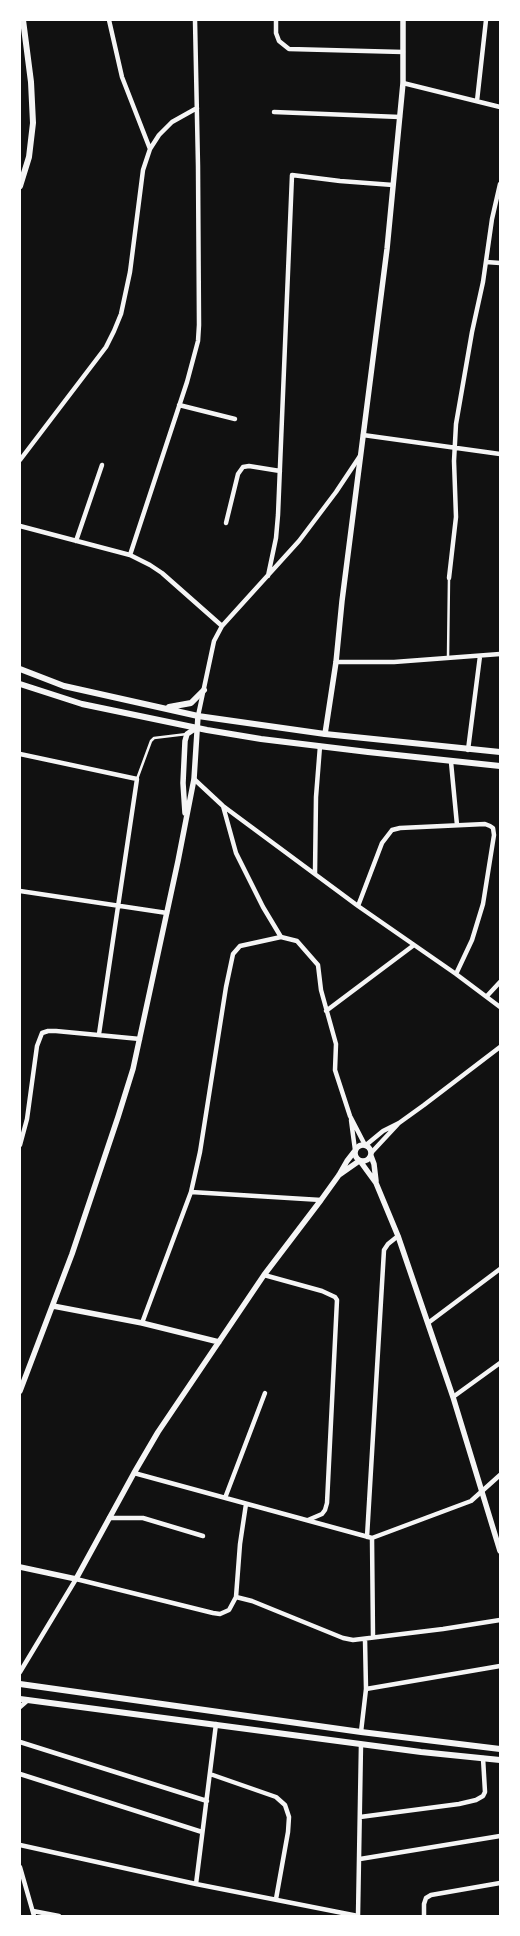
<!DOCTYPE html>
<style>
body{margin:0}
#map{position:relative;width:520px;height:1936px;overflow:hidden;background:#111;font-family:"DM Sans",sans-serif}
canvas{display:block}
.frame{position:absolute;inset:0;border:21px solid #fff;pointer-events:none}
</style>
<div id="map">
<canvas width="520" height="1936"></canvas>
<div class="frame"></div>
</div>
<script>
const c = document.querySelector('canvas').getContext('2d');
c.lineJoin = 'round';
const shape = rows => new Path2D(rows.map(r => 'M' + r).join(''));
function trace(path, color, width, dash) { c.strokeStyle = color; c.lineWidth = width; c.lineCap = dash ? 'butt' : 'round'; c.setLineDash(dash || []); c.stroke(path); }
trace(shape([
 [448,657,449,578],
 [137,779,151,741,154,738,187,734]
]), '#f5f5f5', 2.5);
trace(shape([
 [109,20,122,77,150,149],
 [276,20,276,33,279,41,289,49,403,52],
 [403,83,500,107],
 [477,101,486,20],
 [274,112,400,117],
 [486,262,500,263],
 [179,405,235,419],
 [363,435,500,454],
 [20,460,106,347,114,331,121,314,130,272,143,170,150,149,159,135,172,122,197,108],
 [226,523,238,474,243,467,249,466,280,471],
 [20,526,130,555,150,565,162,573,222,626],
 [76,541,102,465],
 [130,555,187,382,198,341,199,325,198,166,195,20],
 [268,576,276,538,278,515,292,175,340,181,393,185],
 [449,578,456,517,454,461,456,424,472,332,483,282,492,219,500,184],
 [336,662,394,662,500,654],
 [198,716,214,641,222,626,299,541,336,492,360,456],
 [468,750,480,656],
 [20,754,137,779,99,1034],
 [451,762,457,825],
 [194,779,223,806,358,906,456,974,500,1007],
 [223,806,236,853,263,907,281,937,297,941,318,965,321,990,336,1044,335,1070,350,1116,365,1145],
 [315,873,316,797,320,746],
 [20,891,167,913],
 [358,906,382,843,392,830,400,828,485,824,490,826,493,828,494,835,483,904,472,940,456,974],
 [487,996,500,982],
 [326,1011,414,945],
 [351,1120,355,1150],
 [20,1145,27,1119,37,1046,42,1033,48,1031,56,1031,140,1039],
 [366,1145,383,1131,399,1123,424,1105,500,1047],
 [371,1153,398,1124],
 [191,1192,321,1200],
 [264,1275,322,1291,335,1297,337,1300,327,1503,325,1510,322,1514,308,1520],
 [142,1323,191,1192,200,1152,226,987,233,954,240,946,281,937],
 [428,1323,500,1269],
 [453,1397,500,1363],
 [134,1473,372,1538,471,1501,500,1475],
 [225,1498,265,1393],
 [109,1518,143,1518,203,1536],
 [367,1537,384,1250,388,1244,398,1236],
 [372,1538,373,1637],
 [236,1597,252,1601,343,1638,353,1640,443,1629,500,1620],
 [20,1672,76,1579,213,1613,220,1614,229,1610,236,1597,240,1544,246,1504],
 [366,1689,500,1666],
 [20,1707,28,1700],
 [361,1732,366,1689,365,1639],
 [20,1742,207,1801],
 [20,1774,202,1832],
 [210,1774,276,1797,285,1805,289,1817,288,1832,276,1899],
 [360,1817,459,1804,476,1800,483,1796,485,1792,483,1758],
 [20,1845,196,1884,358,1916,361,1744],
 [360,1859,500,1836],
 [20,1867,34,1916],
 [196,1884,216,1724],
 [33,1911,59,1916],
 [424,1916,424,1904,426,1898,431,1895,500,1883]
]), '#f5f5f5', 4.5);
trace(shape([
 [325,734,336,662,342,601,387,249,403,83,403,20],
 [185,813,183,783,185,741,187,734,196,728],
 '355 1153a8 8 0 1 1 16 0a8 8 0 1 1-16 0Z',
 [371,1156,374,1164,376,1181],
 [360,1161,376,1183,398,1236,453,1397,500,1551],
 [339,1175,359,1161],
 [53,1306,142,1323,219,1342],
 [20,1391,72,1254,118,1117,133,1069,178,861,194,779,198,716],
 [20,1567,76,1579,134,1473,158,1432,264,1275,321,1200,339,1175,347,1161,354,1152]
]), '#f5f5f5', 5.5);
trace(shape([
 [20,186,29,157,33,123,31,82,23,20],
 [20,669,64,686,198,716,325,734,500,752],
 [20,684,82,704,207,730,261,739,368,752,500,766],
 [169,707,191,703,204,690],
 [20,1684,361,1732,500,1749],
 [20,1699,421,1752,500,1760]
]), '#f5f5f5', 6);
</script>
